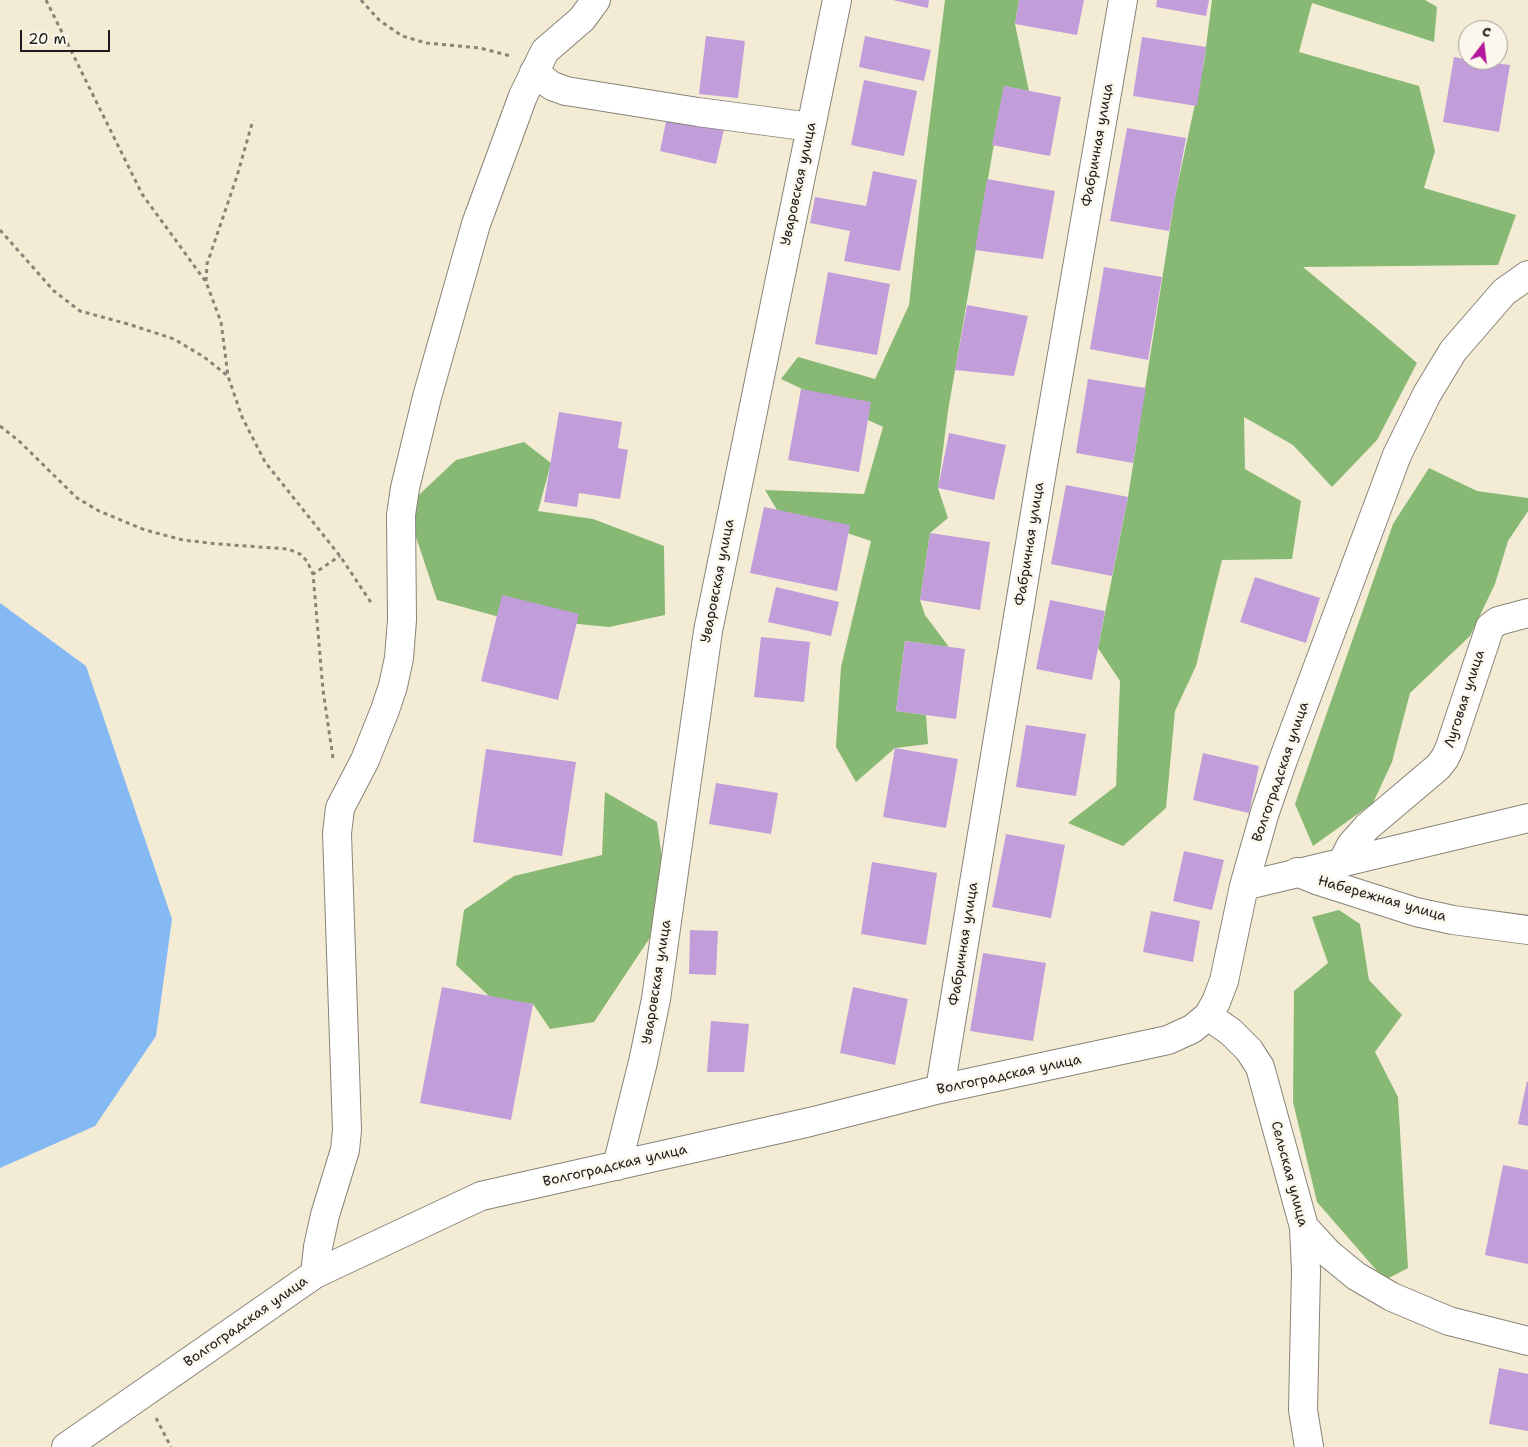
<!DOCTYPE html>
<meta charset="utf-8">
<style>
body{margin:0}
#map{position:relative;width:1528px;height:1447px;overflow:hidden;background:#f3ebd4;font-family:"Shantell Sans",sans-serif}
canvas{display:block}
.north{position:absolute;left:1458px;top:20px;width:50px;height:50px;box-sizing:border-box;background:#fbf7ec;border:1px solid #a29f99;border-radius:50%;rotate:15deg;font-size:14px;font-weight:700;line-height:20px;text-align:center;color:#1c1c1c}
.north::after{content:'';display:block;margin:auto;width:18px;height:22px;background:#b5179e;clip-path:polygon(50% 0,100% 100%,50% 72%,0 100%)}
.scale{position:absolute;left:20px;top:30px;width:90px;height:22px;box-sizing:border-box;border:2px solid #1c1c1c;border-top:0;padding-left:6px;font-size:15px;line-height:18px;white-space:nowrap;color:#1c1c1c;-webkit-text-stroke:4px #fbf7ec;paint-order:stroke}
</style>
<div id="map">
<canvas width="1528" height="1447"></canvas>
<div class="north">С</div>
<div class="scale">20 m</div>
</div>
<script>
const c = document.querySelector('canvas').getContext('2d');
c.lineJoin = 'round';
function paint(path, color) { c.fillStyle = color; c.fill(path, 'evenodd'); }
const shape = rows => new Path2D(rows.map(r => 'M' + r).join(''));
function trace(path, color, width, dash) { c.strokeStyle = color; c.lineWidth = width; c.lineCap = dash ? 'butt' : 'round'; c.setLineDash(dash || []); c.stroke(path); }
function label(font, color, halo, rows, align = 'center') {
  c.font = font + ' "Shantell Sans",sans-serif'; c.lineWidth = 5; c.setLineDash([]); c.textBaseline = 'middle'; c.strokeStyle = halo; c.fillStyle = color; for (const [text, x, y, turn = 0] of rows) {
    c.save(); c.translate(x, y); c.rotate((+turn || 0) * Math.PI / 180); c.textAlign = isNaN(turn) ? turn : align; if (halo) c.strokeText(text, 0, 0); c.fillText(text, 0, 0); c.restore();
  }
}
paint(shape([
 [945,0,1019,0,1015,24,1029,91,1004,86,948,411,938,488,948,518,930,533,920,600,925,615,949,647,905,641,896,711,926,715,928,744,895,748,856,782,836,747,841,667,871,541,777,510,765,490,864,494,883,427,781,379,798,357,875,379,909,305,924,166],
 [1212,0,1425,0,1437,7,1434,42,1312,3,1299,52,1419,86,1435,151,1424,188,1516,215,1498,265,1303,267,1374,326,1417,363,1377,440,1332,487,1293,445,1244,417,1245,469,1301,501,1292,559,1222,560,1196,666,1175,711,1166,808,1123,846,1068,823,1116,786,1120,681,1098,648,1128,497,1175,197,1204,62],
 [524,442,551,463,538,511,593,519,664,546,665,615,609,627,496,616,437,600,406,507,456,460],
 [1429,468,1477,491,1528,498,1528,511,1508,541,1495,584,1470,636,1410,693,1392,762,1373,803,1313,846,1295,804,1393,524],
 [605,792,657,822,669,909,594,1022,550,1029,533,1004,490,997,456,965,464,910,514,876,602,855],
 [1339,910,1360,924,1369,980,1402,1015,1375,1052,1398,1097,1408,1268,1385,1280,1317,1202,1293,1102,1294,991,1328,963,1312,917]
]), '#87b974');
paint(shape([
 [0,603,86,666,172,919,156,1036,95,1126,0,1168]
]), '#84b9f3');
paint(shape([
 [893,0,929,0,928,8],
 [1019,0,1084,0,1077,35,1015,24],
 [1157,0,1209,0,1206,16,1156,7],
 [706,36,745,41,738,98,699,94],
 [865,36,931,50,924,81,859,67],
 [1142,37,1206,47,1197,106,1133,96],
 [1454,57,1468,60,1510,65,1499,132,1443,122],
 [864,80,917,91,904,156,851,145],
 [1004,86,1061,97,1050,156,992,145],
 [668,112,725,125,716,164,660,151],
 [1127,128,1186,138,1169,231,1110,221],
 [873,171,917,180,900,271,844,261,850,231,810,223,815,197,866,206],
 [987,179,1055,191,1043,259,975,250],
 [1104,267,1162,277,1148,360,1090,349],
 [828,272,890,284,877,355,815,344],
 [967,305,1028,316,1014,376,955,370],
 [1088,379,1146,388,1133,463,1076,453],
 [801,389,871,402,859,472,788,460],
 [559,412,622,422,618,448,628,450,620,499,579,493,577,507,544,502],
 [949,433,1006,445,994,500,938,488],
 [1066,485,1128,497,1112,576,1051,564],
 [764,507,850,525,837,591,750,573],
 [930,533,990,542,980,610,920,600],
 [1255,577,1320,598,1306,643,1240,622],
 [776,587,839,602,831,636,768,622],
 [502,595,579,614,558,700,481,681],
 [1050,600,1105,611,1092,680,1036,669],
 [761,637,810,642,804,702,754,697],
 [905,641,965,649,956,719,896,711],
 [1026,725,1086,734,1076,796,1016,787],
 [895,748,958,759,946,828,883,817],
 [486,749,576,762,562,856,473,842],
 [1203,753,1259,766,1249,813,1193,800],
 [716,783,778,793,771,834,709,824],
 [1006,834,1065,845,1051,918,992,907],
 [1184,851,1224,860,1212,910,1173,901],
 [872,862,937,873,926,945,861,934],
 [1151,911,1200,921,1193,962,1143,952],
 [690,930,718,931,716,975,689,974],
 [983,953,1046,963,1033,1041,970,1031],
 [442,987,533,1004,511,1120,420,1103],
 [853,987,908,999,895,1065,840,1053],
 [711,1021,749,1024,744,1072,707,1072],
 [1527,1081,1528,1082,1528,1126,1518,1124],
 [1503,1165,1528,1170,1528,1264,1485,1255],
 [1499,1368,1528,1374,1528,1431,1489,1424]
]), '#c19eda');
const minor = shape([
 [534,72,552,86,566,91,698,112,811,127],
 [1343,861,1351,845,1367,827,1438,767,1445,758,1450,747,1490,627,1498,621,1528,613],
 [1297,872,1319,881,1416,912,1453,920,1528,930],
 [1244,886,1528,818],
 [1208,1016,1231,1032,1249,1050,1260,1067,1304,1227,1306,1271,1303,1410,1309,1447],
 [940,1089,1042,471,1123,0],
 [617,1166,643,1062,656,999,708,631,837,0],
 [1304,1227,1328,1253,1356,1276,1392,1297,1449,1321,1528,1341],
 [315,1274,318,1247,325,1215,345,1150,347,1130,337,833,340,808,365,760,385,710,393,686,399,658,402,620,401,515,405,488,427,397,476,224,523,96,545,51,582,19,596,0],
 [66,1447,315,1274,481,1196,810,1122,940,1089,1168,1040,1192,1029,1208,1016,1216,1002,1224,981,1244,886,1265,812,1283,760,1397,455,1427,394,1453,351,1504,292,1528,275]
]);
trace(minor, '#888478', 30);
trace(shape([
 [46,0,142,194,206,282,221,322,228,376,242,417,265,462,340,556,372,604],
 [361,0,379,20,402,36,426,43,480,48,511,56],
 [0,230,54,291,80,311,128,324,174,339,204,357,228,376],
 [206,281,207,264,237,176,253,120],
 [0,426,19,441,77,498,99,511,145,530,183,540,218,544,288,549,300,554,307,561,313,574],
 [333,758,323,690,313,574,340,556],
 [156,1418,171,1447]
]), '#888478', 3, [4, 4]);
trace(minor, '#fff', 28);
label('14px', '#1c1c1c', '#fbf7ec', [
 ["Фабричная улица",1098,145,-80],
 ["Уваровская улица",799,184,-78],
 ["Фабричная улица",1030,544,-81],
 ["Уваровская улица",718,581,-79],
 ["Луговая улица",1465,699,-72],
 ["Волгоградская улица",1281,772,-71],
 ["Набережная улица",1382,899,16],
 ["Фабричная улица",964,944,-81],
 ["Уваровская улица",657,982,-81],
 ["Волгоградская улица",1009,1075,-12],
 ["Волгоградская улица",615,1166,-13],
 ["Сельская улица",1289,1174,75],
 ["Волгоградская улица",246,1322,-35]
]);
</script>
